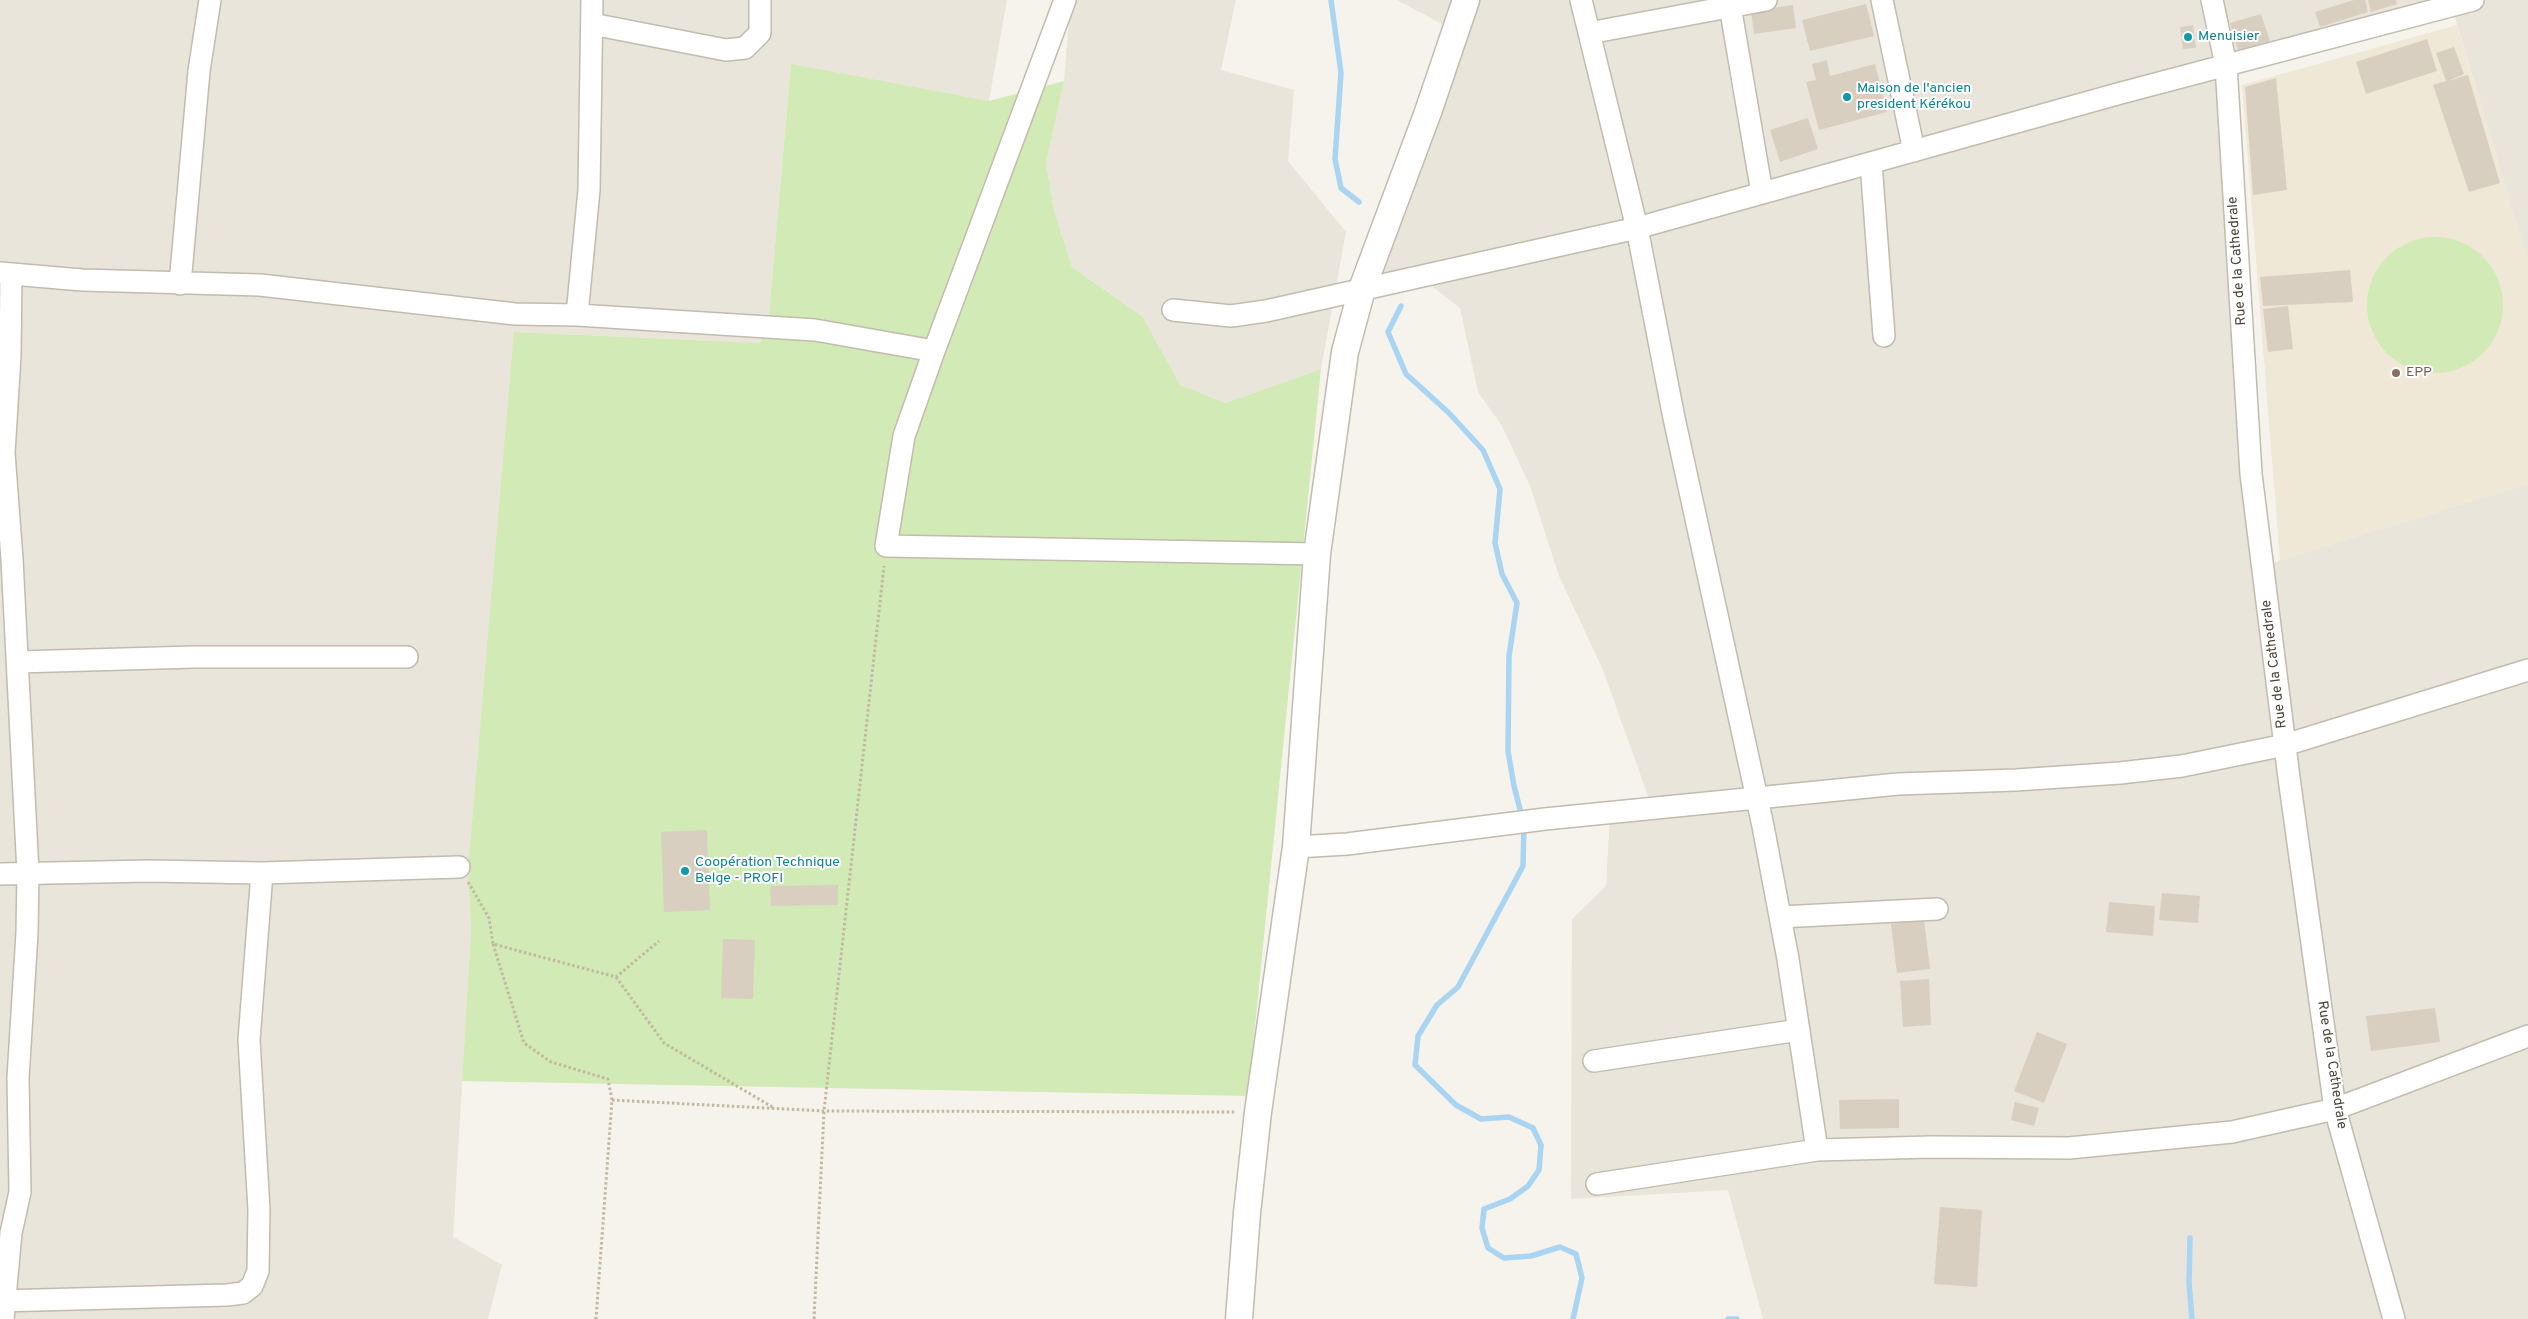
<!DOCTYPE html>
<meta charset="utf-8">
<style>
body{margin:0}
canvas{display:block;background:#f6f3ec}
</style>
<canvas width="2528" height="1319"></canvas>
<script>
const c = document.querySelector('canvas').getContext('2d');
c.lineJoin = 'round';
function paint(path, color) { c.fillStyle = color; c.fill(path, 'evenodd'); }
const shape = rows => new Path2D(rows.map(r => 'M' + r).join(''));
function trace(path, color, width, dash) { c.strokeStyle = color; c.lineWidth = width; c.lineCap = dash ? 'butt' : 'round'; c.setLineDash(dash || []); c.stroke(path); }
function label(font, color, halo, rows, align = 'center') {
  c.font = font + ' Overpass,sans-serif'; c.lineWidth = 4; c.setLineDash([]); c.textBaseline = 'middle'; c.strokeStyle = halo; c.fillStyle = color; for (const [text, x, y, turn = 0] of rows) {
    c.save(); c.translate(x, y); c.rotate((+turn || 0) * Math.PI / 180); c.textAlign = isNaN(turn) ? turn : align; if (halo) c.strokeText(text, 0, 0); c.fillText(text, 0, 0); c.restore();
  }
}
paint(shape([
 [0,0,1007,0,989,101,791,65,769,315,760,343,515,332,468,868,471,932,453,1237,502,1265,488,1319,0,1319],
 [1075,0,1236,0,1221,70,1294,90,1288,161,1346,232,1321,369,1226,403,1180,385,1143,317,1072,267,1054,211,1046,163,1064,81,1069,21],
 [1397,0,2528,0,2528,263,2452,7,2219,76,2264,568,2280,560,2528,484,2528,1319,1763,1319,1728,1190,1571,1199,1572,919,1606,886,1610,815,1653,810,1603,670,1559,576,1530,486,1502,426,1478,392,1460,308,1417,275,1363,286,1453,30]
]), '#eae5da');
paint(shape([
 [2457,25,2528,263,2528,484,2280,560,2242,85]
]), '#efe8d6');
paint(shape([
 [791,64,989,101,1064,81,1046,163,1054,211,1072,267,1143,317,1180,385,1226,403,1321,369,1248,1096,462,1081,471,932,468,868,514,332,760,343,769,315],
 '2367 305a68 68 0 1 1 136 0a68 68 0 1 1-136 0Z'
]), '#d2eab5');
trace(shape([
 [1331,0,1341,73,1335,159,1341,188,1359,202],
 [1401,306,1388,332,1406,374,1449,413,1483,450,1500,489,1495,543,1502,574,1517,603,1509,656,1508,751,1514,786,1522,817],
 [1524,826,1523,866,1458,987,1437,1005,1418,1036,1415,1065,1456,1105,1481,1119,1509,1117,1533,1128,1541,1145,1539,1170,1528,1186,1510,1199,1484,1209,1482,1228,1488,1248,1504,1258,1531,1256,1560,1247,1576,1254,1582,1278,1573,1319],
 [2190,1238,2189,1283,2192,1319],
 [1728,1319,1737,1319]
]), '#a9d4f2', 5.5);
paint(shape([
 [2354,0,2365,0,2368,12,2320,27,2315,12],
 [2368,0,2396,0,2397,4,2371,12],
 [1866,4,1874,36,1810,51,1802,20],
 [1793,5,1796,28,1754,34,1751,11],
 [2261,14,2270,41,2238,50,2230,23],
 [2193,25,2196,48,2183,49,2180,27],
 [2427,39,2437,71,2366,94,2356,62],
 [2454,47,2464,74,2448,81,2468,75,2500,183,2469,192,2433,85,2446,81,2436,53],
 [1827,60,1830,76,1875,64,1887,112,1819,130,1806,82,1816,80,1812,64],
 [2276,78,2287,190,2253,195,2245,87],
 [1808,118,1818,149,1780,162,1770,130],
 [2350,270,2353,302,2263,306,2260,277],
 [2288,306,2293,349,2268,352,2263,309],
 [707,830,710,910,664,912,661,832],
 [838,885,838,905,771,906,770,886],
 [2162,893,2200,896,2198,923,2159,920],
 [2109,902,2155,906,2153,936,2106,932],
 [1924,920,1930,969,1897,973,1891,924],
 [723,939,755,940,753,999,721,998],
 [1929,979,1931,1025,1903,1027,1900,981],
 [2435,1008,2440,1042,2371,1051,2366,1016],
 [2037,1032,2067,1044,2044,1103,2014,1091],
 [1899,1099,1899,1128,1840,1129,1839,1100],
 [2015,1102,2039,1108,2034,1126,2011,1120],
 [1940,1207,1982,1210,1977,1287,1934,1284]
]), '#d8cfc1');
const minor = shape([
 [1581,0,1637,228,1674,418,1763,826,1788,959,1817,1150,1931,1147,2069,1148,2232,1132,2335,1109,2528,1036],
 [1729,0,1762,193],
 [1882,0,1914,151],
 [2212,0,2226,65,2251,474,2289,778,2335,1109,2394,1319],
 [592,24,726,50,745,48,760,33,760,0],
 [1589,33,1766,0],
 [1871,163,1884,336],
 [0,273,82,280,260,285,515,314,577,315,815,330,934,351,1065,0],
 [180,284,199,71,210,0],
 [1173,310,1231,316,1266,311,1637,228,2121,93,2473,0],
 [577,315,589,190,592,0],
 [934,351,904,436,886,546,1317,554],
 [18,662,194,657,407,657],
 [1296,847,1347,844,1545,819,1898,784,2016,780,2120,773,2182,766,2285,745,2528,670],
 [0,874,149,871,262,873,459,867],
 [1780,917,1937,909],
 [1594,1061,1799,1030],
 [1597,1184,1817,1150],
 [0,1301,227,1295,243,1293,252,1286,258,1271,259,1210,249,1040,262,873],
 [3,1319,11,1233,20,1192,18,1078,27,933,28,873,12,559,4,453,10,356,11,274]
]);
const tertiary = shape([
 [1239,1319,1247,1213,1258,1112,1296,847,1317,554,1345,352,1362,289,1428,112,1466,0]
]);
trace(minor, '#c2bbae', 24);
trace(tertiary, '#c2bbae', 29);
trace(shape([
 [468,882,489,918,493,944,616,977,659,941],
 [493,944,524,1043,551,1062,608,1079,612,1100,596,1319],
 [616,977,664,1043,774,1108],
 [612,1100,824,1111,1236,1112],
 [814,1319,824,1111,884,566]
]), '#c4b79f', 3, [2.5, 2.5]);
trace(minor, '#fff', 21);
trace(tertiary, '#fff', 26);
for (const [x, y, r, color] of [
 [2188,37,5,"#0f9aa8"],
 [1847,97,5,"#0f9aa8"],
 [2396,373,5,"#8d6e63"],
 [685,871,5,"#0f9aa8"]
]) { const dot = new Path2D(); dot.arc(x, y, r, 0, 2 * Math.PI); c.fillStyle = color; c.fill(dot); trace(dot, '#fff', 2); }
label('14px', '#0d838f', '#fff', [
 ["Menuisier",2198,37],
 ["Maison de l'ancien",1857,89],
 ["president Kérékou",1857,105],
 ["Coopération Technique",695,863],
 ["Belge - PROFI",695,879]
], 'left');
label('14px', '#4b4439', '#fff', [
 ["Rue de la Cathedrale",2238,261,-94],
 ["Rue de la Cathedrale",2275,664,-97],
 ["Rue de la Cathedrale",2331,1065,81]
]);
label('14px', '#785e54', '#fff', [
 ["EPP",2406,373]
], 'left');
</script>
